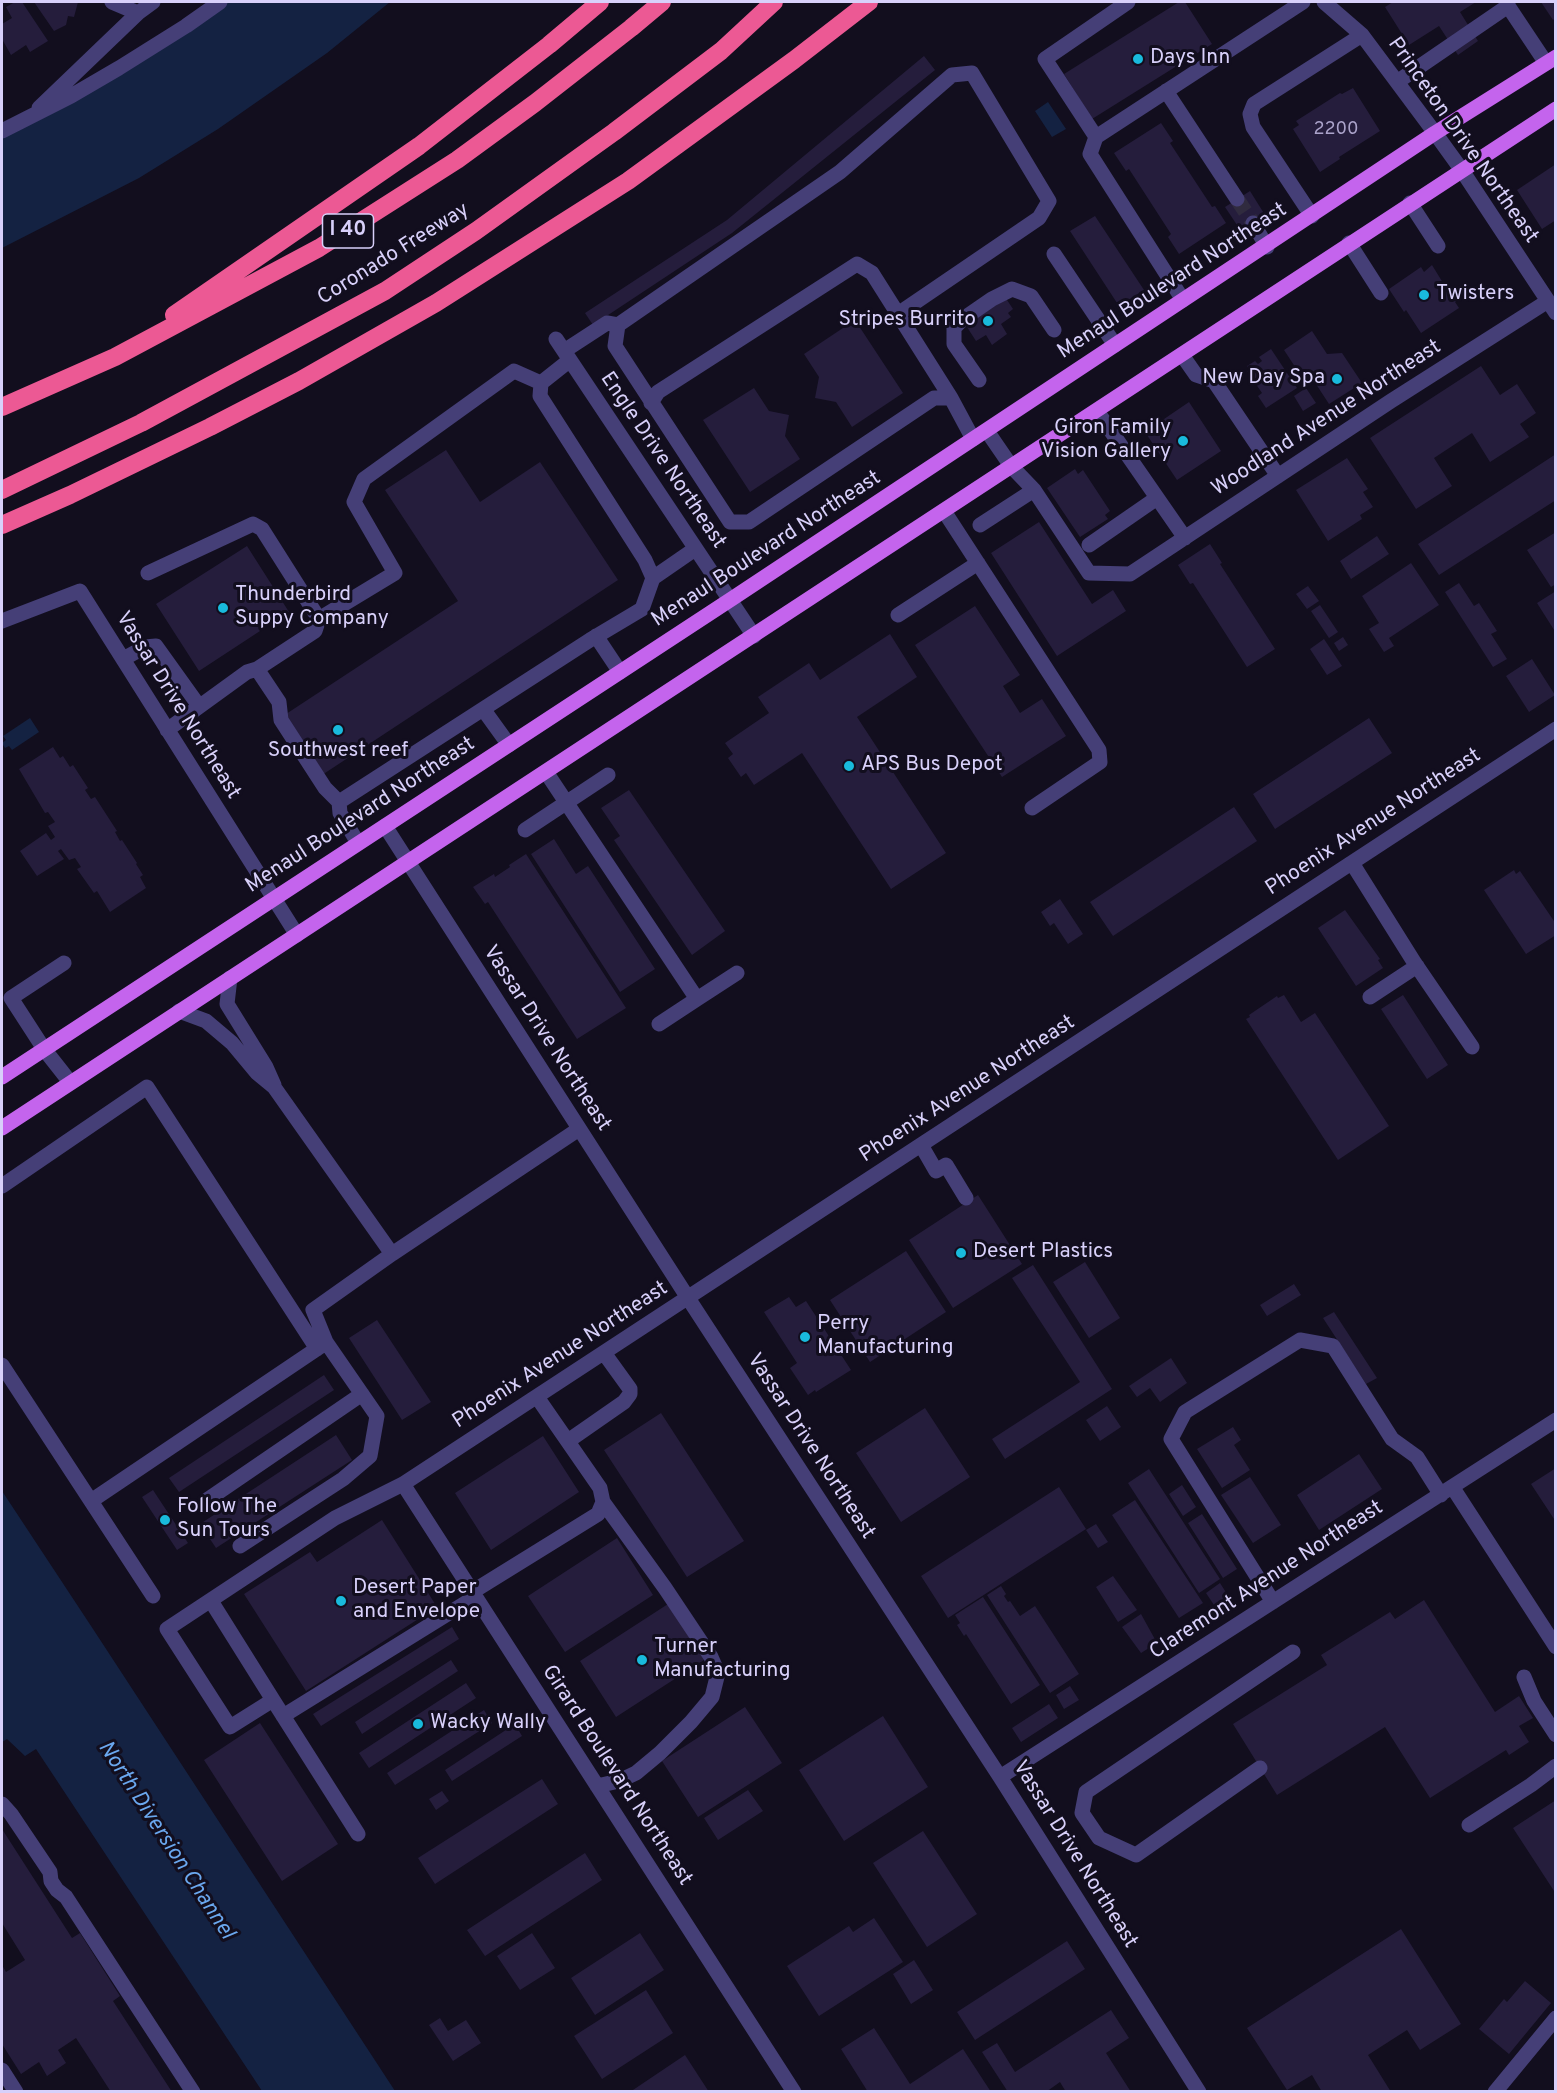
<!DOCTYPE html>
<style>
body{margin:0}
#map{position:relative;width:1557px;height:2093px;overflow:hidden;background:#120e1e;font-family:Overpass,sans-serif}
canvas{display:block}
.frame{position:absolute;inset:0;border:3px solid #d8d0fa;pointer-events:none}
</style>
<div id="map">
<canvas width="1557" height="2093"></canvas>
<div class="frame"></div>
</div>
<script>
const c = document.querySelector('canvas').getContext('2d');
c.lineJoin = 'round';
function paint(path, color) { c.fillStyle = color; c.fill(path, 'evenodd'); }
const shape = rows => new Path2D(rows.map(r => 'M' + r).join(''));
function trace(path, color, width, dash) { c.strokeStyle = color; c.lineWidth = width; c.lineCap = dash ? 'butt' : 'round'; c.setLineDash(dash || []); c.stroke(path); }
function label(font, color, halo, rows, align = 'center') {
  c.font = font + ' Overpass,sans-serif'; c.lineWidth = 6; c.setLineDash([]); c.textBaseline = 'middle'; c.strokeStyle = halo; c.fillStyle = color; for (const [text, x, y, turn = 0] of rows) {
    c.save(); c.translate(x, y); c.rotate((+turn || 0) * Math.PI / 180); c.textAlign = isNaN(turn) ? turn : align; if (halo) c.strokeText(text, 0, 0); c.fillText(text, 0, 0); c.restore();
  }
}
paint(shape([
 [228,2,390,2,327,53,218,129,139,178,2,248,2,137,163,46],
 [1048,102,1066,129,1052,137,1035,111],
 [30,718,39,732,12,750,9,746,5,748,2,743,6,740,3,736],
 [2,1491,93,1629,395,2091,262,2091,36,1749,25,1756,7,1739,2,1742]
]), '#142242');
paint(shape([
 [15,2,22,2,48,41,30,52,26,45,11,55,2,39,2,24,12,18,6,7],
 [34,2,78,2,74,17,68,16,66,25,54,31],
 [1179,2,1185,2,1212,44,1092,119,1064,74],
 [1393,2,1476,2,1460,12,1478,41,1458,55,1439,26,1409,45,1385,7],
 [1541,2,1556,2,1556,18,1553,20],
 [924,56,935,70,732,233,593,325,585,313,727,220],
 [1353,88,1380,131,1339,157,1340,159,1320,172,1293,129,1299,125,1296,121,1340,93,1342,94],
 [1161,123,1173,141,1170,143,1212,207,1215,206,1226,223,1179,254,1168,237,1171,234,1129,169,1126,171,1114,153],
 [1556,164,1556,220,1542,229,1517,190],
 [1250,191,1265,215,1241,231,1225,207],
 [1095,216,1144,290,1119,306,1070,231],
 [1432,265,1448,291,1451,289,1458,300,1455,302,1459,308,1421,333,1406,310,1404,312,1389,289,1421,267,1424,272],
 [1005,297,1013,309,1008,313,1011,317,1001,324,1007,334,992,345,986,335,976,341,965,324],
 [855,320,903,393,852,427,836,402,815,398,819,377,804,354],
 [1312,331,1327,354,1342,353,1362,383,1329,404,1314,381,1307,385,1284,350],
 [1271,349,1297,388,1266,408,1258,396,1262,393,1247,371,1249,370,1247,366,1255,361,1258,364,1262,361,1259,357],
 [1481,366,1500,395,1517,384,1536,413,1520,424,1529,437,1490,462,1472,433,1434,458,1452,486,1416,509,1370,438],
 [754,388,769,411,789,415,785,436,800,459,750,492,703,420],
 [1306,388,1316,403,1303,411,1294,396],
 [1189,402,1221,451,1177,480,1145,432],
 [446,450,480,502,540,462,618,580,322,775,283,716,458,601,385,490],
 [1556,454,1556,500,1439,575,1418,544],
 [1347,458,1368,489,1363,492,1373,507,1360,515,1362,519,1328,541,1296,490],
 [1075,469,1078,474,1083,470,1110,511,1105,515,1108,519,1080,537,1047,488],
 [1039,522,1092,604,1113,590,1126,611,1057,656,991,553],
 [1556,532,1556,584,1551,587,1527,550],
 [1377,536,1389,554,1351,579,1340,561],
 [1210,544,1222,563,1220,564,1275,649,1247,667,1193,583,1190,584,1178,565],
 [247,546,289,612,199,671,156,604],
 [1411,563,1439,605,1389,638,1394,646,1384,652,1369,629,1379,623,1362,596],
 [1459,583,1474,606,1479,603,1497,631,1491,634,1507,659,1493,667,1445,592],
 [1308,586,1319,601,1307,609,1296,594],
 [1556,591,1556,633,1537,603],
 [1320,605,1338,632,1329,638,1311,611],
 [975,606,1020,675,1003,686,1020,713,1042,699,1066,736,1002,777,915,645],
 [890,634,917,677,857,717,946,853,891,889,802,753,754,785,746,773,741,777,728,758,733,754,725,743,769,713,758,697,809,663,820,680],
 [1343,637,1348,645,1339,651,1334,643],
 [1324,639,1342,666,1327,675,1310,649],
 [1532,659,1555,695,1529,712,1506,676],
 [1369,718,1392,753,1275,829,1253,794],
 [53,747,60,758,63,756,70,767,73,765,88,788,85,790,91,799,95,797,117,831,115,832,120,841,122,840,137,863,136,864,143,875,140,877,146,888,110,912,97,891,94,893,77,869,81,867,75,858,69,860,61,849,58,851,64,859,37,876,20,851,46,833,51,840,55,837,48,826,55,822,48,812,45,813,19,769],
 [629,790,725,931,692,955,614,840,620,836,601,808],
 [1234,807,1257,841,1113,936,1090,902],
 [554,839,576,874,588,866,655,969,620,992,531,854],
 [526,854,626,1008,577,1039,488,902,485,904,473,887,494,874,495,877,510,867,509,865],
 [1514,870,1516,874,1520,871,1556,924,1556,935,1526,954,1484,890],
 [1060,899,1083,934,1068,944,1054,923,1050,926,1041,912],
 [1345,910,1380,959,1378,960,1383,968,1356,986,1318,928],
 [1284,995,1301,1022,1315,1013,1389,1126,1338,1160,1246,1019,1250,1017,1249,1015,1277,996,1278,998],
 [1403,995,1448,1065,1427,1079,1381,1009],
 [978,1195,1022,1264,953,1308,909,1240],
 [906,1251,946,1312,870,1362,830,1300],
 [1085,1262,1120,1318,1089,1338,1053,1282],
 [1033,1265,1112,1389,1005,1459,992,1439,1080,1382,1012,1278],
 [1294,1284,1301,1295,1267,1316,1260,1305],
 [789,1297,796,1307,806,1301,851,1370,816,1392,815,1390,808,1395,790,1368,797,1363,764,1312],
 [1334,1312,1377,1378,1366,1384,1323,1318],
 [377,1320,431,1402,402,1420,349,1338],
 [1171,1358,1187,1383,1160,1402,1150,1388,1137,1397,1129,1386],
 [324,1375,334,1390,179,1492,169,1478],
 [1107,1406,1121,1427,1100,1441,1086,1420],
 [925,1408,970,1477,901,1522,856,1453],
 [661,1413,744,1541,687,1577,604,1450],
 [1233,1427,1241,1440,1234,1445,1250,1470,1222,1488,1197,1449],
 [336,1435,352,1460,216,1548,200,1524],
 [543,1436,579,1492,491,1550,455,1493],
 [1359,1454,1382,1489,1319,1530,1297,1495],
 [1556,1468,1556,1522,1531,1484],
 [1149,1469,1220,1579,1199,1593,1128,1483],
 [1250,1477,1281,1525,1253,1543,1221,1495],
 [1182,1485,1196,1507,1183,1516,1169,1494],
 [1059,1487,1086,1529,948,1618,921,1576],
 [153,1490,188,1543,177,1550,142,1497],
 [1135,1500,1203,1603,1179,1618,1112,1515],
 [1202,1514,1237,1569,1223,1578,1188,1523],
 [382,1520,437,1607,306,1691,244,1594,310,1552,317,1562],
 [1096,1524,1108,1542,1098,1548,1086,1530],
 [617,1538,653,1595,565,1652,528,1596],
 [1113,1576,1137,1610,1118,1622,1096,1587],
 [1220,1583,1234,1605,1220,1614,1206,1593],
 [1001,1586,1006,1594,1004,1596,1008,1602,1010,1601,1020,1616,1035,1606,1079,1674,1050,1693,987,1595],
 [983,1597,1040,1685,1011,1704,966,1634,964,1636,957,1625,960,1623,955,1615],
 [1424,1600,1495,1712,1519,1696,1533,1718,1519,1726,1529,1742,1509,1755,1506,1750,1430,1798,1385,1727,1277,1795,1233,1724,1327,1665,1321,1655,1390,1612,1395,1619],
 [668,1604,704,1660,616,1717,580,1661],
 [1141,1614,1157,1643,1141,1653,1122,1627],
 [452,1627,459,1639,321,1726,313,1714],
 [451,1660,458,1671,362,1734,355,1722],
 [466,1683,476,1698,369,1768,359,1753],
 [1070,1686,1079,1700,1064,1709,1056,1695],
 [1049,1704,1058,1718,1021,1742,1012,1728],
 [745,1707,782,1763,698,1817,662,1761],
 [484,1710,492,1723,395,1785,387,1773],
 [883,1716,928,1787,844,1841,799,1770],
 [260,1723,338,1844,282,1881,204,1760],
 [515,1724,522,1736,452,1781,445,1770],
 [542,1779,558,1804,435,1884,418,1858],
 [748,1790,763,1811,718,1840,704,1818],
 [442,1791,449,1801,436,1810,429,1799],
 [1556,1800,1556,1894,1513,1828],
 [2,1829,72,1938,80,1933,120,1996,113,2001,172,2092,111,2092,76,2038,58,2050,66,2063,47,2076,39,2062,21,2074,2,2044,2,1965,6,1972,25,1960,2,1923],
 [923,1831,977,1914,927,1947,873,1863],
 [585,1853,602,1880,485,1956,467,1930],
 [874,1918,903,1962,819,2016,787,1966,849,1926,853,1932],
 [1401,1929,1461,2024,1420,2050,1407,2030,1368,2055,1391,2092,1322,2092,1312,2075,1287,2090,1247,2028],
 [532,1933,555,1968,520,1990,497,1956],
 [640,1933,664,1970,595,2015,571,1978],
 [1067,1941,1085,1969,975,2040,957,2012],
 [914,1960,933,1990,911,2004,893,1974],
 [1525,1981,1551,2003,1509,2054,1479,2029,1504,1999,1507,2002],
 [646,1990,673,2033,602,2079,574,2036],
 [1111,2010,1129,2038,1106,2053,1131,2092,1066,2092,1060,2082,1046,2092,1008,2092,982,2052,997,2043,1015,2072],
 [440,2018,448,2031,466,2020,481,2043,453,2061,429,2025],
 [874,2028,910,2084,963,2049,991,2092,868,2092,841,2049],
 [685,2055,709,2092,630,2092]
]), '#251d3c');
trace(shape([
 [1237,199,1253,223]
]), '#302b3f', 15, [15, 8]);
trace(shape([
 [112,2,138,13],
 [1324,2,1362,35,1435,133,1461,169,1556,313],
 [1508,2,1508,6,1546,63],
 [1397,82,1508,6],
 [1166,91,1237,199],
 [39,108,138,13,153,2],
 [2,131,71,96,119,68,186,26,220,2],
 [1096,137,1045,59,1128,2],
 [1410,203,1438,246],
 [1312,216,1253,127,1250,114,1254,104,1362,35],
 [1253,223,1267,247],
 [1349,243,1381,293],
 [1054,254,1115,345],
 [1183,300,1090,154,1096,137,1303,2],
 [898,314,1039,218,1049,201,972,73,952,75,840,172,618,325,615,346,730,522,749,522,934,398,951,398,973,439],
 [556,339,754,636],
 [564,351,607,323,618,325],
 [1182,355,1196,375,1214,381,1278,476],
 [570,360,541,383,540,396,645,560,653,578,695,549],
 [979,380,954,344,954,328,963,319,992,299,1012,289,1031,296,1054,330],
 [651,403,658,392,857,264,872,273,951,398],
 [1097,411,1185,538],
 [987,431,1011,466,1034,490,1089,573,1130,574,1391,401,1548,301],
 [944,511,1099,750,1100,762,1032,808],
 [980,525,1034,490],
 [1089,545,1157,498],
 [148,573,253,524,262,529,319,619,315,631,257,669],
 [898,615,978,563],
 [319,619,395,573,354,502,364,479,514,371,541,383],
 [2,621,80,591,297,935],
 [596,636,620,672],
 [123,659,145,647,156,646,199,706],
 [483,709,509,745],
 [167,730,247,672,257,669,279,702,281,720,325,788,339,802,340,813,358,843],
 [546,772,697,999,659,1024],
 [339,802,590,640,642,609,653,578],
 [385,826,688,1298,1000,1777,1199,2092],
 [525,830,608,775],
 [1352,863,1414,962,1472,1047],
 [64,963,11,998,44,1049,70,1082],
 [230,978,227,1004,266,1067,274,1085],
 [1370,997,1417,966],
 [697,999,737,973],
 [179,1011,206,1021,232,1043,257,1073,274,1087,392,1254,579,1129],
 [921,1145,936,1171,946,1165,966,1198],
 [2,1186,147,1087,317,1349],
 [2,1365,153,1596],
 [568,1441,624,1402,630,1394,630,1389,604,1353],
 [403,1484,794,2092],
 [1453,1488,1556,1647],
 [207,1500,362,1394],
 [91,1501,324,1344],
 [240,1546,343,1479,370,1456,377,1416,326,1342,313,1310,392,1254],
 [472,1592,598,1514,603,1502,600,1488,537,1397],
 [211,1601,273,1700],
 [1273,1602,1171,1439,1185,1412,1300,1340,1333,1346,1392,1439,1417,1457,1441,1495],
 [1524,1677,1534,1701,1556,1735],
 [283,1716,475,1597],
 [1260,1768,1136,1855,1099,1838,1082,1813,1086,1792,1293,1652],
 [1000,1777,1556,1420],
 [597,1786,619,1781,636,1773,660,1753,691,1722,712,1697,718,1673,711,1657,665,1588,603,1502],
 [2,1804,11,1814,50,1872,51,1881,57,1890,66,1897,193,2092],
 [1469,1825,1531,1785,1556,1766],
 [358,1834,273,1700,230,1727,167,1629,335,1518,403,1484,1556,729],
 [2,2070,16,2092],
 [1495,2092,1556,2018]
]), '#453f77', 15);
trace(shape([
 [2,1077,730,600,1435,133,1556,57],
 [2,1128,1556,109]
]), '#c464ed', 15);
trace(shape([
 [174,315,419,146,549,45,600,2],
 [2,407,115,357,319,248,457,160,535,103,631,28,662,2],
 [2,490,141,423,385,291,476,231,614,132,721,51,774,2],
 [2,525,70,495,210,427,299,381,436,303,628,181,794,60,869,2]
]), '#ec5994', 18);
for (const [x, y, r, color] of [
 [1138,59,6,"#19badc"],
 [1424,295,6,"#19badc"],
 [988,321,6,"#19badc"],
 [1337,379,6,"#19badc"],
 [1183,441,6,"#19badc"],
 [223,608,6,"#19badc"],
 [338,730,6,"#19badc"],
 [849,766,6,"#19badc"],
 [961,1253,6,"#19badc"],
 [805,1337,6,"#19badc"],
 [165,1520,6,"#19badc"],
 [341,1601,6,"#19badc"],
 [642,1660,6,"#19badc"],
 [418,1724,6,"#19badc"]
]) { const dot = new Path2D(); dot.arc(x, y, r, 0, 2 * Math.PI); c.fillStyle = color; c.fill(dot); trace(dot, '#120e1e', 2); }
label('18px', '#aba3ca', null, [
 ["2200",1336,130]
]);
for (const [x, y, w] of [
 [348,231,51]
]) { const box = new Path2D(); box.roundRect(x - w / 2, y - 17, w, 34, 4.5); c.fillStyle = '#120e1e'; c.fill(box); trace(box, '#d8d0fa', 1.5); }
label('bold 20px', '#d8d0fa', null, [
 ["I 40",348,231]
]);
label('21px', '#d8d0fa', '#120e1e', [
 ["Days Inn",1150,59],
 ["Twisters",1436,295],
 ["Stripes Burrito",976,321,"right"],
 ["New Day Spa",1325,379,"right"],
 ["Giron Family",1171,429,"right"],
 ["Vision Gallery",1171,453,"right"],
 ["Thunderbird",235,596],
 ["Suppy Company",235,620],
 ["Southwest reef",338,752,"center"],
 ["APS Bus Depot",861,766],
 ["Desert Plastics",973,1253],
 ["Perry",817,1325],
 ["Manufacturing",817,1349],
 ["Follow The",177,1508],
 ["Sun Tours",177,1532],
 ["Desert Paper",353,1589],
 ["and Envelope",353,1613],
 ["Turner",654,1648],
 ["Manufacturing",654,1672],
 ["Wacky Wally",430,1724]
], 'left');
label('21px', '#d8d0fa', '#120e1e', [
 ["Princeton Drive Northeast",1462,141,55],
 ["Coronado Freeway",394,255,-32],
 ["Menaul Boulevard Northeast",1173,282,-33],
 ["Woodland Avenue Northeast",1327,419,-33],
 ["Engle Drive Northeast",662,461,56],
 ["Menaul Boulevard Northeast",767,550,-33],
 ["Vassar Drive Northeast",177,706,58],
 ["Menaul Boulevard Northeast",361,816,-33],
 ["Phoenix Avenue Northeast",1374,823,-33],
 ["Vassar Drive Northeast",546,1039,57],
 ["Phoenix Avenue Northeast",968,1090,-33],
 ["Phoenix Avenue Northeast",561,1356,-33],
 ["Vassar Drive Northeast",810,1447,57],
 ["Claremont Avenue Northeast",1267,1581,-33],
 ["Girard Boulevard Northeast",616,1776,57],
 ["Vassar Drive Northeast",1074,1855,58]
]);
label('italic 22px', '#6aa7ee', '#120e1e', [
 ["North Diversion Channel",165,1841,57]
]);
</script>
